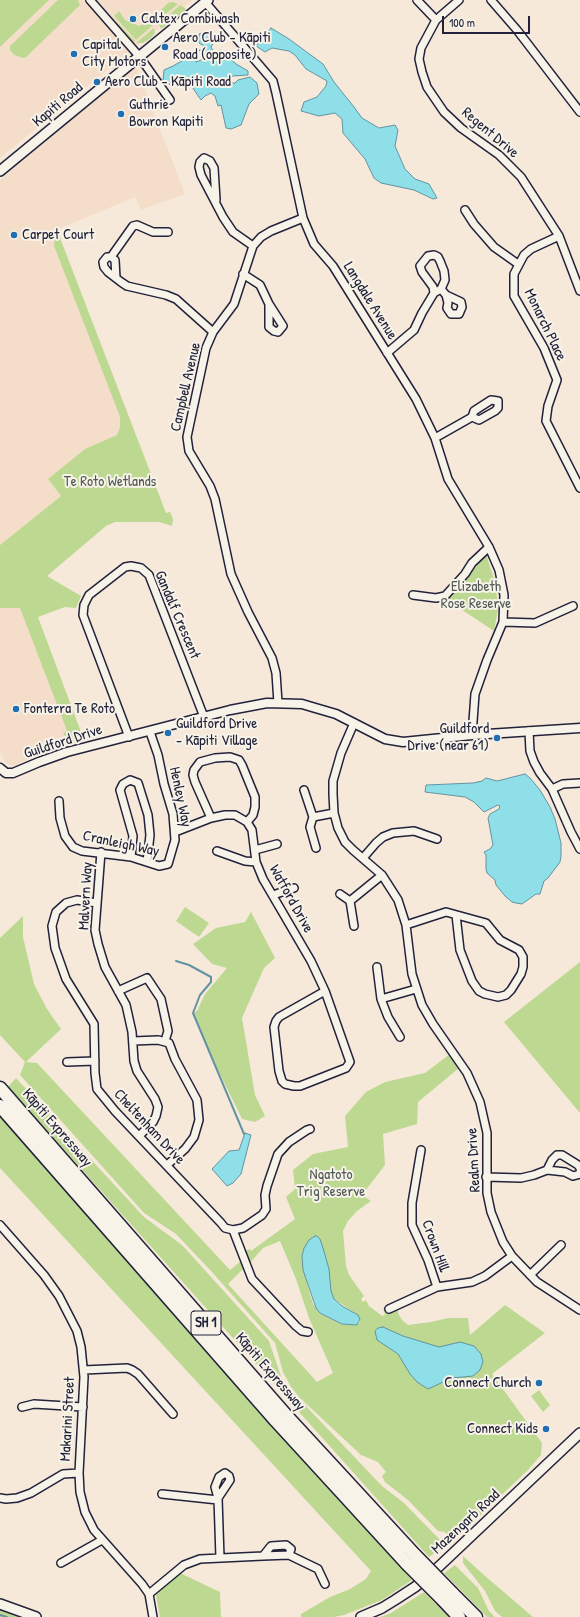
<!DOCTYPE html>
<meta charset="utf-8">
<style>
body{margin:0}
#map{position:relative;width:580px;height:1617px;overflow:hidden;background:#f6e9da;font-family:"Patrick Hand",sans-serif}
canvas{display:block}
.scale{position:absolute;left:442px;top:16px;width:88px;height:18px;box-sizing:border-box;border:2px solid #22223b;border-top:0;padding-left:5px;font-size:12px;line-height:14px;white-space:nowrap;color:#22223b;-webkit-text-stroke:3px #f7f3e8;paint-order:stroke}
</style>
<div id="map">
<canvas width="580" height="1617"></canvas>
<div class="scale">100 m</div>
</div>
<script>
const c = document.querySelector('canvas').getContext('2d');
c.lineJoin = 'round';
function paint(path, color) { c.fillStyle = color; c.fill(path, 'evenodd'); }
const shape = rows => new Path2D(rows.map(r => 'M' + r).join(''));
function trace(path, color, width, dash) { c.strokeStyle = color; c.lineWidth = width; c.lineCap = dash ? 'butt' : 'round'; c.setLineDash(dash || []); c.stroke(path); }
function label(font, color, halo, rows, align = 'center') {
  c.font = font + ' "Patrick Hand",sans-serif'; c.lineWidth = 4; c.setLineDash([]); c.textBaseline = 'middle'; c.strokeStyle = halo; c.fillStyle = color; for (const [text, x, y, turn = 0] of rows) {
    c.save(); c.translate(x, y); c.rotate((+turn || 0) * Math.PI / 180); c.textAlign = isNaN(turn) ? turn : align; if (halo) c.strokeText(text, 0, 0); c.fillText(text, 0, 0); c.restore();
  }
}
paint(shape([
 [0,0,193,0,0,158],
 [136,66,185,194,141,210,135,197,54,231,55,235,54,246,120,417,120,427,117,435,48,479,61,496,0,545,0,180],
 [20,607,67,731,66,738,62,740,64,745,30,758,15,766,6,764,0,753,0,608]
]), '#f5dec9');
paint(shape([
 [0,0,49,0,0,47],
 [58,0,78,0,80,5,26,57,23,58,14,55,10,50,10,46],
 [173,2,178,4,157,21,156,17,157,14,168,3],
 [180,5,185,8,186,10,161,29,159,24],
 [119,11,125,20,139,26,146,23,147,15,153,25,136,40,114,16],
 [112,17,135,41,133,42,132,41,112,20],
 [154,28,155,33,151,38,143,43,136,43],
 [57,230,166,513,170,512,173,519,172,526,159,522,115,522,106,526,93,537,47,576,81,596,76,608,65,607,38,617,84,740,64,745,62,740,66,738,63,733,67,731,20,608,0,608,0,545,61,496,48,479,85,449,117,435,120,427,120,417,54,246,55,235,54,231],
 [486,554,496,585,498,610,494,631,447,600],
 [185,907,209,923,199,937,176,921],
 [251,912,275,958,264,968,242,1018,255,1095,265,1116,255,1122,242,1119,218,1070,193,1013,197,1011,205,994,227,968,212,964,193,944,216,928,245,922],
 [23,916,23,937,34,984,47,1009,61,1029,26,1062,37,1063,230,1270,241,1261,243,1269,228,1284,317,1382,333,1373,309,1318,296,1279,280,1241,263,1248,249,1264,245,1251,250,1249,251,1251,295,1219,286,1197,295,1189,293,1170,313,1154,348,1147,345,1116,366,1092,385,1082,425,1073,450,1054,459,1068,418,1102,417,1124,383,1134,385,1165,362,1195,371,1201,357,1211,348,1221,343,1231,346,1266,349,1275,364,1296,361,1299,363,1302,366,1300,369,1306,382,1316,385,1315,383,1308,388,1313,398,1305,398,1313,402,1320,408,1325,431,1322,448,1318,468,1318,470,1335,505,1305,545,1333,492,1374,542,1443,541,1455,527,1471,452,1542,445,1532,438,1531,408,1500,385,1482,382,1476,386,1472,378,1462,361,1455,299,1397,291,1387,283,1372,275,1343,211,1271,176,1234,144,1213,20,1075,25,1062,0,1035,0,938],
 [320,1239,331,1291,334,1299,358,1315,360,1319,360,1322,357,1325,342,1324,331,1319,320,1313,313,1304,307,1284],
 [580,962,580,1113,504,1022],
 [16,1078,144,1217,182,1245,269,1341,283,1382,382,1486,404,1503,445,1545,429,1557,8,1087],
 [0,1117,263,1415,412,1580,382,1600,344,1615,334,1617,301,1617,301,1614,330,1597,350,1589,366,1579,371,1571,0,1168],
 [539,1390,550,1405,543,1412,531,1396],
 [463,1556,484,1575,533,1617,502,1617,495,1611,485,1591,463,1563],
 [455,1565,478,1588,489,1611,495,1617,487,1617,444,1573],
 [180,1573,220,1592,221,1617,160,1617,156,1595],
 [424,1592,449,1617,380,1617,391,1613],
 [0,1609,18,1616,21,1617,0,1617]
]), '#bdd991');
const water = shape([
 [271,28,289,39,323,64,334,82,354,107,362,118,379,128,395,125,398,130,395,146,405,169,415,179,429,184,437,198,433,199,414,190,381,183,374,178,365,159,343,133,342,119,335,113,319,116,301,111,304,102,317,97,326,86,327,81,306,69,295,55,289,51,272,48,265,52,256,46,271,28],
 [207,31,216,39,211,47,214,53,221,50,236,64,248,71,248,75,233,76,228,79,230,83,235,83,238,80,250,77,257,83,259,94,249,104,241,125,231,129,226,128,221,105,218,106,215,96,211,93,205,96,201,100,190,84,178,81,172,86,163,80,164,70,173,66,192,55,196,62,201,60,204,56,199,50,204,50,204,46,199,43,199,34,207,31],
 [525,774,530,778,540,790,550,807,555,819,561,843,561,856,560,862,548,878,544,881,540,894,536,894,522,904,516,903,512,902,505,896,496,885,495,880,487,873,486,869,486,855,484,852,490,849,493,845,488,818,490,814,499,809,500,806,498,805,484,812,474,802,465,797,425,792,426,785,473,783,482,781,486,778,497,781,525,774],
 [245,1133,251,1135,241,1174,233,1183,227,1186,212,1169,229,1151,239,1150,245,1133],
 [315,1236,317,1236,320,1239,323,1248,329,1269,331,1291,334,1299,342,1306,358,1315,360,1319,357,1325,342,1324,320,1313,316,1308,303,1270,302,1256,304,1248,309,1240,315,1236],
 [383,1327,403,1336,439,1347,460,1342,474,1346,481,1354,483,1362,480,1370,473,1376,452,1378,428,1389,417,1382,410,1374,398,1354,377,1340,375,1331,378,1328,383,1327]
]);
paint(water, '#8edfe7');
trace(water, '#6393a2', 1);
trace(shape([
 [176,961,189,965,211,977,211,982,200,995,193,1013,244,1134],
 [0,1615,7,1617]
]), '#6393a2', 2);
const minor = shape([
 [90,0,139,56,170,100],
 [417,0,436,20],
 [459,0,436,20,421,48,419,59,422,72,427,87,444,112,461,128,499,155,521,177,559,236,580,291],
 [491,0,517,30,580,112],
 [205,2,273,81,276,93,303,218,314,244,333,266,416,399,435,438,448,479,489,547,499,570,504,595,503,622,487,660,475,694,472,735],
 [216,200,214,168,210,161,204,158,200,162,199,167,201,175,223,217,233,232,253,246],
 [465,210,474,224,494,247,518,264],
 [559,236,531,249,524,255,514,274,514,296,544,348,557,380,548,406,546,421,580,488],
 [111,257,133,226,137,225,153,232,168,232],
 [243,274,260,285,269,304,283,326,278,332,274,331,269,327,269,304],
 [116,278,115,260,111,257,107,257,103,262,104,267,108,272,121,282,127,286,166,295,176,299,213,332],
 [441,289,446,295,461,302,462,307,459,314,451,314,447,308,448,303,446,295],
 [387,353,414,330,422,313,434,293,433,287,422,272,420,266,428,256,434,255,438,257,440,261,444,271,445,280,441,289,434,293],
 [435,438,472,417,474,411,491,400,498,401,498,408,495,411,479,420,472,417],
 [413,595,436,598,445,596,465,574,472,563,489,547],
 [503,622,535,623,573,606],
 [278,703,276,673,272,658,248,612,231,574,215,499,210,486,189,451,187,437,206,348,213,332,234,304,253,246,261,237,271,231,303,218],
 [354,723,341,753,333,781,333,794,334,813,338,828,345,842,353,850,382,875,398,900,406,925,412,974,422,1005,433,1024,467,1073,480,1102,487,1133,487,1193,491,1212,503,1242,512,1256,537,1282,580,1310],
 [529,731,530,751,534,762,540,773,552,789,571,832,580,849],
 [129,737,83,615,84,605,89,595,125,567,131,566,141,568,149,575,204,717],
 [552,789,563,784,580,783],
 [304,790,313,817,310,827,316,848],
 [59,801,60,818,65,836,73,847,82,851,131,857,159,866,168,864,175,840,173,814,164,784,158,755,150,732],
 [313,817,334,813],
 [211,818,195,782,193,775,194,770,200,762,215,758,230,757,239,760,242,765,255,797,255,807,253,815,247,822],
 [175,832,211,818,225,815,235,815,247,822,252,830,256,862,263,879,311,961,325,991,350,1062,346,1068,300,1086,294,1086,285,1084,282,1081,279,1071,274,1027,276,1021,279,1017,325,991],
 [255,850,277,844],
 [217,851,245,861,256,862],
 [101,852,95,930,98,944,105,967,126,1005,132,1032,134,1061,137,1071,155,1099,158,1107,156,1116,153,1122,139,1136],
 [131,857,133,836,120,790,123,784,130,780,138,783,148,815,150,835,147,862],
 [363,858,376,843,383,837,393,833,414,831,437,839],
 [340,894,350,901,354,926],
 [273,895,294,888],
 [350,901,382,875],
 [97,903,77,900,66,903,56,912,52,926,55,948,66,979,94,1024,95,1073,97,1089,115,1111,221,1223,225,1228,233,1230,243,1228,262,1215,266,1209,265,1195,267,1186,278,1154,289,1142,307,1130,310,1129],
 [406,925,446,912,486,923,500,940,519,950,523,957,523,967,521,974,511,990,506,995,498,997,485,994,479,991,472,981,460,950,456,915],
 [377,967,381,999,388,1017,400,1037],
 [118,991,147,978,161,999,168,1031,165,1041],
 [381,999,416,989],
 [133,1041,158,1040,169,1043,175,1059,197,1100,199,1120,194,1137,185,1149,167,1165],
 [67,1062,95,1061],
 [421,1150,412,1203,412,1225,428,1260,437,1287],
 [547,1170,552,1160,557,1155,562,1155,578,1165,580,1168],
 [486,1177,521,1178,534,1175,547,1170,565,1172,573,1176,580,1174,580,1172],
 [0,1225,44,1275,59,1296,77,1331,81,1347,84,1377,79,1473,80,1492,85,1512,94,1530,142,1584,149,1594,153,1617],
 [233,1230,252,1279,296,1326,302,1331,308,1332],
 [530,1275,561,1245],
 [389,1309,437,1287,472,1282,485,1276,512,1256],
 [84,1370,127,1368,132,1370,138,1374,173,1414],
 [22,1407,34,1404,83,1407],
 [162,1494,218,1500],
 [0,1498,6,1499,17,1498,31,1493,63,1474,79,1473],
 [218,1498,230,1480,229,1476,225,1473,219,1477,215,1487,218,1498,220,1558],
 [289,1555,318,1569,325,1584],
 [61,1563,102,1540],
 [149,1594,184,1565,200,1559,263,1556,271,1546,286,1545,291,1549,289,1555,263,1556]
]);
const tertiary = shape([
 [0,768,6,773,13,773,39,762,67,752,230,710,267,703,302,704,312,707,336,714,385,739,403,742,472,735,580,728]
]);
const secondary = shape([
 [0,171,208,0],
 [0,1604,36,1617],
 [361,1617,382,1608,395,1600,415,1587,430,1575,580,1433]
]);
const motorway = shape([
 [0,1088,285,1414,415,1555],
 [0,1106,276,1421,407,1564],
 [452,1593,476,1617],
 [443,1600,459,1617]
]);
trace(minor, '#22223b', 10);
trace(tertiary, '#22223b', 11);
trace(secondary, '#22223b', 12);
trace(motorway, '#22223b', 15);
trace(minor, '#f7f3e8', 7);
trace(tertiary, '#f7f3e8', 8);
trace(secondary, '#f7f3e8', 9);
trace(motorway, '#f7f3e8', 12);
const motorwayBridge = shape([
 [415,1555,452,1593],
 [407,1564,443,1600]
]);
trace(motorwayBridge, '#22223b', 15, []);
trace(motorwayBridge, '#f7f3e8', 12);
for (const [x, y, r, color] of [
 [133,19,4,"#1f6fb2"],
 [165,47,4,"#1f6fb2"],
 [74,54,4,"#1f6fb2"],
 [97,82,4,"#1f6fb2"],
 [121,114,4,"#1f6fb2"],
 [14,235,4,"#1f6fb2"],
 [16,709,4,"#1f6fb2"],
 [168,733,4,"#1f6fb2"],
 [497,738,4,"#1f6fb2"],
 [539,1383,4,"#1f6fb2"],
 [546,1429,4,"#1f6fb2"]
]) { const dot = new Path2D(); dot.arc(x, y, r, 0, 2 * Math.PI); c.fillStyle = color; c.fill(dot); trace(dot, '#f7f3e8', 1.5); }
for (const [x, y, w] of [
 [206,1323,30]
]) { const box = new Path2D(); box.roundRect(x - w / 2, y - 12, w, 24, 3); c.fillStyle = '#f7f3e8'; c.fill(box); trace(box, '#22223b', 1); }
label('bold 14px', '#22223b', null, [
 ["SH 1",206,1323]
]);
label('15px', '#22223b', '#f7f3e8', [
 ["Caltex Combiwash",141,19],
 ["Aero Club - Kāpiti",173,38],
 ["Road (opposite)",173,55],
 ["Capital",82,45],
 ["City Motors",82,62],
 ["Aero Club - Kāpiti Road",105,82],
 ["Guthrie",129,105],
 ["Bowron Kapiti",129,122],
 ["Carpet Court",22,235],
 ["Fonterra Te Roto",24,709],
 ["Guildford Drive",176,724],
 ["- Kāpiti Village",176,741],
 ["Guildford",489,729,"right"],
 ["Drive (near 61)",489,746,"right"],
 ["Connect Church",531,1383,"right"],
 ["Connect Kids",538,1429,"right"]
], 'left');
label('15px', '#22223b', '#f7f3e8', [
 ["Kapiti Road",58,105,-40],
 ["Regent Drive",490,133,40],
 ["Langdale Avenue",370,301,58],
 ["Monarch Place",545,325,64],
 ["Campbell Avenue",186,387,-77],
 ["Gandalf Crescent",177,615,67],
 ["Guildford Drive",63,742,-18],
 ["Henley Way",180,797,78],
 ["Cranleigh Way",121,844,12],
 ["Malvern Way",86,896,-87],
 ["Watford Drive",291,899,61],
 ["Cheltenham Drive",149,1127,47],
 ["Kāpiti Expressway",57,1128,49],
 ["Realm Drive",474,1160,-93],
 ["Crown Hill",435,1246,70],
 ["Kāpiti Expressway",270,1372,49],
 ["Makarini Street",68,1419,-87],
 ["Mazengarb Road",466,1522,-43]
]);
label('15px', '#505955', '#f7f3e8', [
 ["Te Roto Wetlands",110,482],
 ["Elizabeth",476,587],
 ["Rose Reserve",476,604],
 ["Ngatoto",331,1175],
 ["Trig Reserve",331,1192]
]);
</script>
